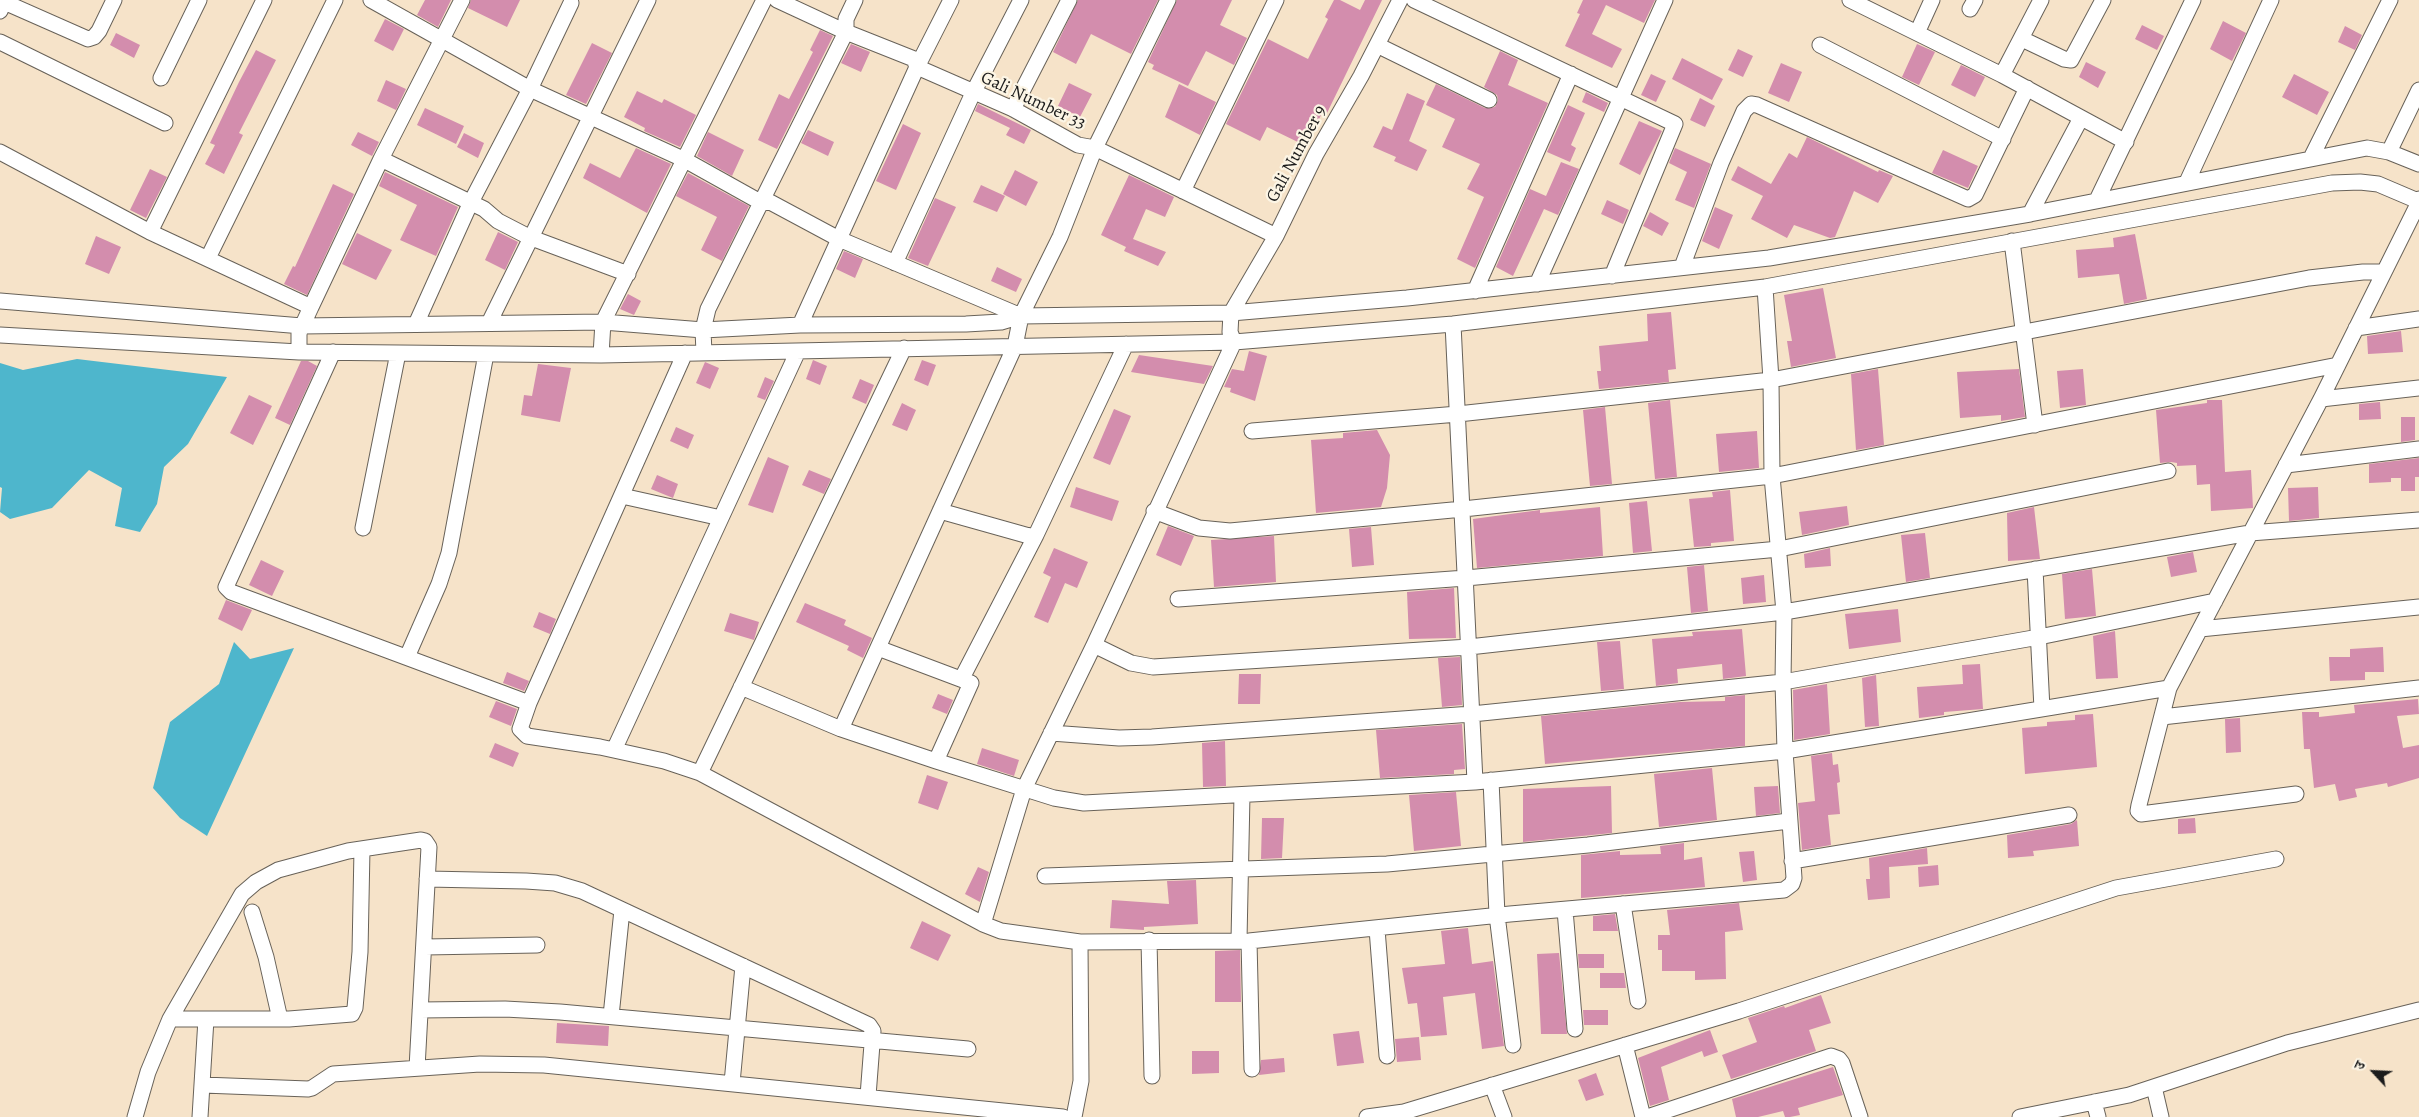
<!DOCTYPE html>
<meta charset="utf-8">
<style>
body{margin:0}
#map{position:relative;width:2419px;height:1117px;overflow:hidden;background:#f6e3c9;font-family:Alegreya,"Noto Serif Devanagari",serif}
canvas{display:block}
.north{position:absolute;left:2349px;top:1047px;width:50px;height:50px;-webkit-text-stroke:4px #fcf5e5;paint-order:stroke;rotate:295deg;font-size:14px;font-weight:700;line-height:20px;text-align:center;color:#1c1c1c}
.north::after{content:'';display:block;margin:auto;width:18px;height:22px;background:#1c1c1c;clip-path:polygon(50% 0,100% 100%,50% 72%,0 100%)}
</style>
<div id="map">
<canvas width="2419" height="1117"></canvas>
<div class="north">उ</div>
</div>
<script>
const c = document.querySelector('canvas').getContext('2d');
c.lineJoin = 'round';
function paint(path, color) { c.fillStyle = color; c.fill(path, 'evenodd'); }
const shape = rows => new Path2D(rows.map(r => 'M' + r).join(''));
function trace(path, color, width, dash) { c.strokeStyle = color; c.lineWidth = width; c.lineCap = dash ? 'butt' : 'round'; c.setLineDash(dash || []); c.stroke(path); }
function label(font, color, halo, rows, align = 'center') {
  c.font = font + ' Alegreya,serif'; c.lineWidth = 4.5; c.setLineDash([]); c.textBaseline = 'middle'; c.strokeStyle = halo; c.fillStyle = color; for (const [text, x, y, turn = 0] of rows) {
    c.save(); c.translate(x, y); c.rotate((+turn || 0) * Math.PI / 180); c.textAlign = isNaN(turn) ? turn : align; if (halo) c.strokeText(text, 0, 0); c.fillText(text, 0, 0); c.restore();
  }
}
paint(shape([
 [77,359,227,377,188,444,164,467,157,504,140,532,115,526,122,488,89,470,52,508,10,519,0,512,2,488,0,487,0,363,23,370],
 [234,642,250,659,294,648,207,836,180,818,153,788,170,722,219,684]
]), '#4eb6cc');
paint(shape([
 [425,0,451,0,438,27,417,15],
 [471,0,520,0,507,27,468,8],
 [1078,0,1158,0,1131,54,1091,34,1076,64,1053,52],
 [1177,0,1232,0,1220,25,1247,38,1234,65,1206,51,1188,86,1152,69,1154,65,1148,62],
 [1334,0,1340,0,1360,10,1365,0,1382,0,1327,113,1323,111,1306,146,1267,127,1260,141,1226,124,1268,39,1308,59,1328,19,1325,17],
 [1583,0,1655,0,1644,23,1606,5,1592,34,1622,49,1612,68,1565,46,1580,14,1577,13],
 [385,19,404,29,393,51,374,41],
 [2223,21,2246,33,2232,61,2210,49],
 [2142,25,2164,36,2157,50,2135,39],
 [2345,26,2362,35,2355,50,2338,42],
 [820,30,833,36,777,149,758,140,779,94,789,99,813,52,810,50],
 [116,33,140,45,134,58,110,45],
 [592,43,612,53,586,104,566,95],
 [851,44,870,52,861,72,841,63],
 [1917,44,1935,52,1919,85,1902,77],
 [1738,49,1753,56,1743,77,1728,70],
 [256,50,276,60,239,133,243,135,224,174,205,164,215,145,210,143,239,82],
 [1500,51,1518,60,1508,85,1548,103,1475,268,1457,259,1484,197,1467,189,1480,164,1442,147,1455,119,1426,105,1436,84,1485,108,1495,107,1498,100,1497,95,1484,87],
 [1682,58,1723,79,1712,100,1672,79],
 [2086,62,2106,72,2098,88,2079,77],
 [1781,63,1802,72,1789,102,1768,93],
 [1961,65,1985,77,1975,97,1951,85],
 [1651,74,1666,81,1656,102,1641,95],
 [2294,74,2329,92,2317,115,2282,97],
 [386,80,406,89,396,110,377,101],
 [1069,83,1092,94,1080,117,1058,106],
 [1179,84,1216,102,1200,135,1165,117],
 [637,91,662,103,664,99,696,115,680,147,644,131,645,128,624,117],
 [1586,92,1608,103,1604,112,1582,102],
 [1407,93,1425,101,1409,141,1427,150,1417,171,1394,161,1396,157,1373,147,1383,126,1392,130],
 [1700,98,1715,106,1705,127,1690,120],
 [978,104,1031,130,1024,144,1006,135,1010,128,975,111],
 [1568,105,1585,113,1571,145,1576,148,1570,162,1547,152],
 [425,108,464,126,456,144,417,125],
 [1639,121,1662,131,1640,175,1619,164],
 [903,124,921,133,896,190,876,181],
 [808,130,834,142,828,156,801,143],
 [358,132,379,142,372,156,351,145],
 [708,132,744,150,732,176,697,156],
 [464,133,484,143,478,158,457,147],
 [1807,137,1878,172,1879,170,1893,176,1878,203,1854,191,1835,237,1830,238,1794,225,1787,238,1751,219,1763,196,1731,180,1738,166,1771,184,1789,153,1797,158],
 [636,148,671,164,647,213,583,178,590,163,620,178],
 [1675,148,1711,164,1694,208,1675,200,1687,172,1669,163],
 [1943,150,1978,166,1968,188,1932,173],
 [1561,162,1579,169,1558,215,1544,209,1513,276,1496,267,1530,189,1546,196],
 [150,169,167,177,146,218,130,210],
 [1015,170,1038,182,1026,206,1003,194],
 [385,172,458,207,436,256,400,240,417,205,379,186],
 [688,173,749,206,722,261,701,250,717,217,676,196],
 [1129,175,1174,197,1165,217,1146,209,1133,239,1166,252,1158,266,1124,251,1126,247,1101,235],
 [333,184,354,194,307,295,284,284,293,266,295,267],
 [981,185,1005,196,997,212,973,202],
 [935,198,956,207,928,266,908,258],
 [1607,200,1629,210,1623,224,1601,214],
 [1715,207,1733,215,1719,249,1702,241],
 [1650,212,1669,223,1662,236,1643,226],
 [498,232,518,242,505,270,485,260],
 [357,233,392,250,376,280,342,264],
 [2135,234,2147,299,2124,304,2119,274,2078,278,2076,250,2114,247,2113,238],
 [96,236,121,247,109,274,85,264],
 [844,251,863,259,855,278,836,269],
 [997,267,1022,279,1016,292,991,281],
 [1823,288,1836,358,1791,367,1787,341,1792,341,1784,295],
 [628,294,641,301,634,315,620,309],
 [1671,312,1676,369,1668,370,1669,382,1599,389,1597,371,1601,371,1599,346,1648,341,1647,314],
 [2401,331,2403,352,2368,354,2367,336],
 [1249,351,1267,356,1255,401,1230,392,1231,388,1224,387,1232,369,1244,371],
 [1139,355,1213,366,1204,384,1131,372],
 [813,360,827,366,820,385,806,379],
 [922,360,936,365,928,386,914,380],
 [301,361,308,361,317,366,290,425,275,418],
 [705,362,719,368,710,389,696,383],
 [538,364,571,368,560,422,521,415,524,395,532,396],
 [1878,369,1884,445,1856,450,1851,374],
 [2019,369,2025,417,2001,421,2001,415,1960,418,1957,372],
 [2083,369,2086,405,2060,408,2057,371],
 [765,377,774,381,765,400,757,397],
 [860,379,874,385,866,404,852,398],
 [249,395,272,406,253,445,230,433],
 [1670,400,1677,477,1655,479,1648,403],
 [2207,400,2222,400,2225,472,2251,470,2253,508,2211,511,2210,484,2197,485,2196,465,2177,466,2177,463,2171,462,2160,463,2156,410,2207,403],
 [2380,402,2381,419,2359,420,2359,404],
 [902,403,916,410,907,431,892,425],
 [1605,407,1612,484,1590,486,1583,410],
 [1114,409,1131,416,1110,465,1093,458],
 [2401,417,2415,417,2415,440,2401,442],
 [676,427,694,435,688,449,670,441],
 [1377,430,1390,455,1387,488,1381,507,1316,513,1311,440,1343,438,1343,433],
 [1757,431,1759,468,1719,472,1716,434],
 [768,457,789,466,773,513,748,505],
 [2419,458,2419,477,2415,477,2415,491,2401,491,2401,478,2391,478,2391,482,2369,483,2369,464],
 [809,470,831,479,824,494,802,485],
 [657,475,678,484,673,498,651,489],
 [1076,487,1119,501,1112,521,1070,507],
 [2318,487,2319,518,2289,521,2288,488],
 [1730,490,1734,541,1711,543,1711,546,1694,547,1689,499,1713,497,1712,492],
 [1647,501,1652,551,1633,553,1629,503],
 [1847,506,1849,525,1802,535,1799,512],
 [1600,507,1603,556,1477,568,1473,519,1540,510,1540,513],
 [2034,507,2040,559,2008,561,2007,513],
 [1168,526,1194,536,1181,566,1156,555],
 [1371,527,1374,565,1352,567,1349,529],
 [1925,533,1930,578,1906,582,1901,535],
 [1274,536,1276,582,1214,587,1211,540],
 [1054,548,1088,562,1077,588,1065,583,1048,623,1034,617,1051,577,1043,573],
 [1830,548,1831,566,1805,568,1804,554],
 [2193,552,2197,572,2171,577,2167,557],
 [261,560,284,571,272,596,249,585],
 [1704,565,1708,611,1691,613,1687,567],
 [2092,569,2096,616,2065,619,2062,574],
 [1764,575,1766,602,1743,604,1741,578],
 [1454,588,1456,638,1409,639,1407,592],
 [226,600,252,610,242,631,218,619],
 [805,603,846,620,844,625,872,638,863,658,847,650,849,646,796,622],
 [1898,609,1901,642,1849,649,1845,614],
 [539,612,556,619,550,634,533,627],
 [730,613,759,622,754,640,724,631],
 [1742,629,1746,676,1723,679,1722,664,1677,669,1678,683,1656,686,1652,639,1693,636,1692,632],
 [2115,631,2118,678,2096,679,2093,636],
 [1620,641,1624,689,1601,691,1597,642],
 [2383,647,2384,672,2365,672,2365,680,2330,681,2329,657,2350,657,2350,649],
 [1460,657,1462,705,1442,707,1438,658],
 [1980,664,1983,709,1944,712,1944,715,1919,718,1917,687,1963,684,1962,665],
 [507,672,529,681,524,691,503,683],
 [1239,674,1261,674,1260,704,1238,704],
 [1876,675,1879,726,1865,727,1862,678],
 [1827,684,1830,734,1794,740,1793,690],
 [938,694,953,700,947,714,932,708],
 [1745,695,1745,746,1545,764,1541,716,1680,702,1725,701,1725,697],
 [2418,699,2419,714,2397,716,2403,748,2419,745,2419,778,2388,787,2387,783,2355,789,2357,797,2339,801,2335,784,2314,788,2310,749,2304,749,2302,712,2319,712,2319,717,2355,713,2354,705],
 [496,701,517,709,511,726,489,717],
 [2093,714,2097,767,2025,774,2022,728,2047,726,2047,722,2075,720,2075,715],
 [2240,718,2241,752,2226,753,2225,719],
 [1462,724,1465,769,1454,770,1454,774,1380,778,1376,730],
 [1225,741,1226,786,1203,787,1202,743],
 [495,743,519,753,513,767,489,757],
 [982,748,1019,760,1014,776,977,764],
 [1832,753,1833,765,1838,764,1840,782,1837,783,1840,814,1828,815,1831,845,1802,850,1798,803,1815,801,1811,756],
 [1712,768,1717,820,1659,827,1654,774],
 [927,775,948,782,938,810,918,803],
 [1611,786,1612,833,1523,842,1523,789],
 [1778,786,1780,813,1756,816,1754,787],
 [1456,792,1461,846,1414,851,1409,795],
 [1262,818,1284,818,1282,858,1261,859],
 [2195,818,2196,833,2178,834,2178,819],
 [2077,820,2079,846,2033,851,2034,856,2008,858,2007,835,2071,824],
 [1684,843,1684,860,1702,857,1705,887,1581,898,1581,855,1620,851,1620,855,1661,854,1660,846],
 [1927,848,1928,864,1889,867,1890,898,1868,900,1866,879,1870,879,1869,858],
 [1754,851,1757,880,1743,882,1739,852],
 [1938,865,1939,885,1919,887,1918,867],
 [978,867,989,872,980,902,965,894],
 [1196,880,1198,924,1144,927,1144,930,1110,928,1112,900,1169,904,1167,881],
 [1739,903,1743,930,1725,932,1726,979,1695,980,1695,971,1662,971,1662,950,1658,950,1658,935,1670,935,1667,910],
 [1615,914,1618,931,1593,931,1593,916],
 [922,921,951,935,938,961,910,948],
 [1468,928,1472,964,1493,961,1504,1046,1482,1049,1475,993,1443,997,1447,1035,1421,1037,1417,1003,1408,1004,1402,968,1445,964,1441,931],
 [1240,950,1241,1002,1215,1002,1215,951],
 [1559,953,1567,1034,1541,1034,1537,954],
 [1578,954,1604,954,1604,968,1579,968],
 [1600,973,1624,973,1626,988,1600,988],
 [1821,995,1831,1023,1809,1030,1816,1051,1731,1079,1722,1055,1757,1042,1748,1018,1784,1006,1785,1008],
 [1583,1010,1608,1010,1608,1025,1584,1025],
 [557,1023,609,1026,608,1046,556,1043],
 [1710,1030,1718,1052,1704,1057,1702,1051,1661,1067,1669,1100,1650,1106,1638,1058],
 [1359,1031,1364,1063,1337,1066,1333,1034],
 [1419,1037,1421,1060,1397,1062,1395,1039],
 [1192,1051,1219,1051,1219,1073,1192,1074],
 [1284,1058,1285,1072,1259,1075,1261,1060],
 [1833,1067,1843,1095,1798,1108,1800,1115,1790,1117,1785,1117,1783,1111,1758,1117,1736,1117,1732,1099],
 [1596,1073,1604,1095,1586,1101,1578,1080]
]), '#d38dad');
const minor = shape([
 [371,0,530,89,685,160,762,203,770,202,839,239,1021,316],
 [777,0,846,32,914,59,917,67,1013,109,1078,145,1095,148,1276,236],
 [1414,0,1675,124,1612,276],
 [1850,0,2002,75],
 [2041,0,2002,75,2126,142],
 [1970,9,1975,0],
 [0,11,4,2,88,39,94,37,99,31,114,0],
 [1917,33,1932,0],
 [2022,39,2064,59,2071,60,2103,0],
 [0,42,165,123],
 [1377,45,1489,100],
 [1820,45,2003,139],
 [161,78,199,0],
 [1013,109,1069,0],
 [0,152,150,232,311,307,299,333,299,352],
 [2389,152,2419,90],
 [2311,158,2390,0],
 [381,159,484,209,498,221,529,237,628,274],
 [2187,182,2271,0],
 [1183,191,1276,0],
 [2097,200,2193,0],
 [2030,214,2081,118],
 [150,232,264,0],
 [2012,241,2035,425],
 [208,258,335,0],
 [895,263,973,93,1021,0],
 [1682,267,1721,163,1744,111,1751,104,1757,105,1968,199,1975,195,2027,88],
 [1537,284,1665,0],
 [1765,287,1771,380,1772,476,1784,612,1783,682,1785,751,2169,688,2321,399,2419,202],
 [1475,291,1571,74],
 [0,301,302,326,603,322,703,330,800,325,966,324,1001,322,1021,316,1231,313,1407,298,1769,258,2030,214,2367,148,2389,152,2419,164],
 [311,307,381,159,462,0],
 [489,323,648,0],
 [416,324,470,204,530,89,571,3],
 [1453,324,1475,782],
 [800,325,917,67,951,0],
 [2356,328,2419,319],
 [0,335,299,352,601,355,1234,342,1453,324,1765,287,2332,183,2360,182,2378,184,2418,201,2419,199],
 [333,352,226,587,231,592,529,703],
 [685,353,529,703,520,729,527,736,600,747,664,761,700,773,983,924],
 [704,353,703,330,708,309,846,32,846,19,855,0],
 [601,355,603,322,764,0],
 [2321,399,2419,388],
 [1252,431,1458,414,1771,380,2309,278,2363,272,2383,272],
 [2286,465,2419,449],
 [622,496,721,518],
 [940,511,1029,536,1036,535,1126,344],
 [1154,511,1199,528,1230,531,1463,509,1772,476,2338,365],
 [363,528,398,353],
 [2035,569,2042,709],
 [1178,599,1466,578,1779,549,2168,471],
 [2200,629,2419,607],
 [1094,645,1131,663,1153,667,1469,647,1784,612,2250,533,2419,520],
 [878,648,971,683,936,761],
 [407,657,439,584,449,553,486,354],
 [962,678,1036,535],
 [741,687,841,729,936,761,1054,798,1084,803,1475,782,1785,751,1794,878,1792,884,1784,890,1510,914,1249,941,1080,942],
 [2169,688,2139,805,2138,811,2141,814,2296,794],
 [2162,717,2419,688],
 [841,729,1015,346,1021,316,1060,237,1095,148,1168,0],
 [1051,733,1119,738,1152,737,1472,714,1783,682,2039,637,2215,601],
 [614,750,798,351],
 [700,773,904,348],
 [1491,780,1497,915,1513,1045],
 [1792,861,2069,815],
 [1045,876,1387,864,1588,845,1789,821],
 [427,879,526,881,555,883,582,891,869,1025,873,1031,868,1096],
 [1623,904,1638,1001],
 [1565,910,1575,1029],
 [252,912,266,957,280,1019],
 [1377,929,1387,1056],
 [1149,940,1152,1076],
 [1239,940,1242,795],
 [1249,941,1252,1069],
 [425,947,537,945],
 [420,1010,505,1009,560,1012,968,1049],
 [611,1016,622,910],
 [170,1019,289,1019,352,1014,355,1008,360,952,362,849],
 [1625,1045,1643,1117],
 [732,1083,743,966],
 [203,1085,308,1089,312,1088,333,1074,480,1064,544,1065,1063,1117],
 [1492,1085,1504,1117],
 [2154,1087,2161,1117],
 [2094,1102,2098,1117],
 [135,1117,148,1072,170,1019,242,894,256,882,278,870,348,851,421,840,425,841,429,847,417,1068],
 [200,1117,206,1019],
 [1074,1117,1081,1081,1080,942,1001,931,983,924,1024,789,1094,645,1234,342,1230,332,1231,313,1276,236,1316,154,1361,76,1400,0],
 [1367,1117,1404,1112,1739,1011,2116,888,2276,859],
 [1647,1117,1831,1056,1839,1059,1842,1063,1860,1117],
 [2020,1117,2129,1095,2287,1043,2419,1010]
]);
trace(minor, '#686259', 17);
trace(minor, '#fff', 15);
label('18px', '#1c1c1c', '#fcf5e5', [
 ["Gali Number 33",1033,101,25],
 ["Gali Number 9",1297,154,-62]
]);
</script>
